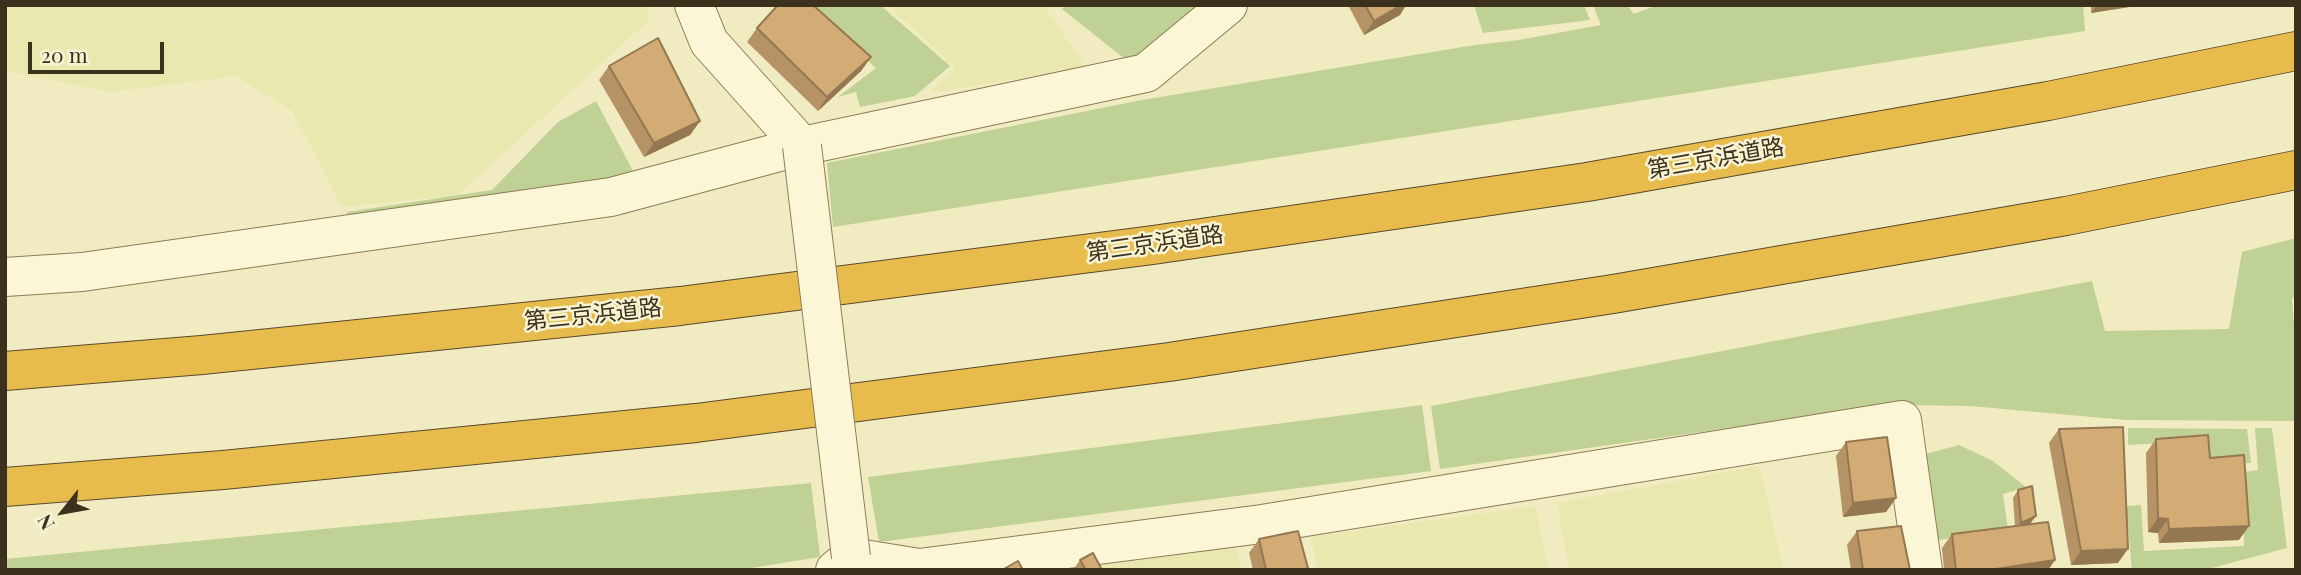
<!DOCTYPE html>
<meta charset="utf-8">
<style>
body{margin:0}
#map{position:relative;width:2301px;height:575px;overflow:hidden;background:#f1ebc2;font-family:"Playfair Display",serif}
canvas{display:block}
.frame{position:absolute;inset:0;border:7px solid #3c311d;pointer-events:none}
.north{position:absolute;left:28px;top:477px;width:70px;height:70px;-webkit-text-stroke:5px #f8f3d2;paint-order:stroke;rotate:239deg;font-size:19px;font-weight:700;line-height:28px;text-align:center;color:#3c311d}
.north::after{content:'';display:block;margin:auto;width:24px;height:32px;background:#3c311d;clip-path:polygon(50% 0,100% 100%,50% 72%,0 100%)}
.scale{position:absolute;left:28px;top:42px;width:136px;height:32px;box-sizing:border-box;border:4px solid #3c311d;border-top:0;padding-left:9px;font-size:21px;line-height:24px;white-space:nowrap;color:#3c311d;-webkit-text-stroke:5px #f8f3d2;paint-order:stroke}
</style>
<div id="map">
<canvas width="2301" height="575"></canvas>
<div class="frame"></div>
<div class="north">N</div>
<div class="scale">20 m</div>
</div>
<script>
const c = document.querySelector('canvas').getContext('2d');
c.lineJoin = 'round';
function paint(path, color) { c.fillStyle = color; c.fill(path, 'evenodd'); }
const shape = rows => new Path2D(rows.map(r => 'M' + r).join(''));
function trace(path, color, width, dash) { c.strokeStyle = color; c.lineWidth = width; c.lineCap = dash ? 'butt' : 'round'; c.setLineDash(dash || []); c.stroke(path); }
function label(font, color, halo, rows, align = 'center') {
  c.font = font + ' "Playfair Display","Noto Sans JP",serif'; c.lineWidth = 5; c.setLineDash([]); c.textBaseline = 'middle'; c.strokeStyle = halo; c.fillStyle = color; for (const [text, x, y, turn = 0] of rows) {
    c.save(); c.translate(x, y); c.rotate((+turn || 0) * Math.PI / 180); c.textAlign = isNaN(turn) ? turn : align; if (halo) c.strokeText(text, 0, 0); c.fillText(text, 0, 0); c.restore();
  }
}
paint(shape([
 [5,5,645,5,650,19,458,195,342,207,292,111,236,76,110,92,5,71],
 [888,5,1050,5,1047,10,1086,68,929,93,956,68],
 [1759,466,1784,570,1569,570,1557,503],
 [1535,506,1549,570,1318,570,1311,537],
 [1235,545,1242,570,1096,570,1095,567]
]), '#e8e8af');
paint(shape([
 [807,5,880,5,950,66,915,96,860,107,856,92,838,97,876,68],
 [1065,5,1199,5,1130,63,1062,9],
 [1474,5,1584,5,1590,20,1483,33],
 [1593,5,1627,5,1634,14,1658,5,2083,5,2085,31,833,227,827,163,1142,100,1475,45,1519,40,1601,25],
 [596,101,634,173,349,228,347,212,492,190,558,122],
 [2296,238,2296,294,2292,299,2296,348,2296,421,2126,420,1970,406,1891,405,1440,469,1431,406,2092,281,2105,331,2229,329,2242,252],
 [1422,405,1431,471,879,542,868,477],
 [2128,428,2247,429,2251,463,2204,465,2200,441,2128,445],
 [2255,428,2272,428,2287,548,2204,570,2132,570,2126,506,2141,505,2144,551,2244,546,2243,472,2258,470],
 [1959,445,1993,461,2026,487,2003,494,2008,530,1938,540,1926,454],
 [811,483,820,557,739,570,5,570,5,559]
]), '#c0d195');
const minor = shape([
 [694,5,709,42,802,146],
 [5,277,82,272,611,197,802,146,1146,73,1228,5],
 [919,568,1262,524,1902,420,1923,570],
 [835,570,851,557,919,568,920,570]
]);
const motorway = shape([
 [5,371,202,355,680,306,1153,245,1587,182,2048,101,2296,51],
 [5,487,223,470,696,423,1169,362,1613,294,2066,216,2296,170]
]);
trace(minor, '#8d7c57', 40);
trace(motorway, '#5a492c', 40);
trace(minor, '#fbf6d6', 38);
trace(motorway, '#e7bc4c', 38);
const minorBridge = shape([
 [802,146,851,557]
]);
trace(minorBridge, '#8d7c57', 40, []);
trace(minorBridge, '#fbf6d6', 38);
paint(shape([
 [1348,5,1406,5,1400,15,1364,35],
 [2091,5,2142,5,2091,13],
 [757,28,871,57,861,71,818,111,747,42],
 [609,66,700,121,690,135,644,157,599,80],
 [2059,429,2118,563,2071,565,2049,443],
 [2156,439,2239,540,2159,543,2158,533,2148,532,2146,453],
 [1846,442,1896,498,1886,512,1843,517,1836,456],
 [2018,490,2030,524,2055,560,2048,570,1944,570,1942,548,1952,534,2015,526,2013,498],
 [1857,531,1910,570,1851,570,1847,545],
 [1259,539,1308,568,1307,570,1253,570,1249,553],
 [1080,560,1102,570,1073,570]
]), '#b59365');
paint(shape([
 [1401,5,1406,5,1400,15,1364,35,1374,21],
 [2097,5,2142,5,2091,13],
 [871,57,861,71,818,111,827,97],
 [700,121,690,135,644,157,654,143],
 [1896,498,1886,512,1843,517,1853,503],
 [2036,516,2030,524,2015,531,2021,523],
 [2158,518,2168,519,2158,533,2148,532],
 [2249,526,2239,540,2159,543,2169,529],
 [2128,549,2118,563,2071,565,2081,551],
 [2055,560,2048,570,1989,570]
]), '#947852');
const building = shape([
 [778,5,813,5,871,57,827,97,757,28,778,5],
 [1365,5,1401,5,1374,21,1365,5],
 [658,38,700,121,654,143,609,66,658,38],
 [2123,427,2128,549,2081,551,2059,429,2123,427],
 [2208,435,2210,458,2244,455,2249,526,2169,529,2168,519,2158,518,2156,439,2208,435],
 [1887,437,1896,498,1853,503,1846,442,1887,437],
 [2032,486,2036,516,2021,523,2018,490,2032,486],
 [2048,522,2055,560,1989,570,1956,570,1952,534,2048,522],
 [1901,526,1910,570,1863,570,1857,531,1901,526],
 [1298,531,1308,568,1301,570,1266,570,1259,539,1298,531],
 [1093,553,1102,570,1086,570,1080,560,1093,553],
 [1018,561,1023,570,1002,570,1018,561]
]);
paint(building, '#d3ab75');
trace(building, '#947852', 2);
label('23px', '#3c311d', '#f8f3d2', [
 ["第三京浜道路",1716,159,-10],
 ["第三京浜道路",1155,244,-8],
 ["第三京浜道路",593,315,-6]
]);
</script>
